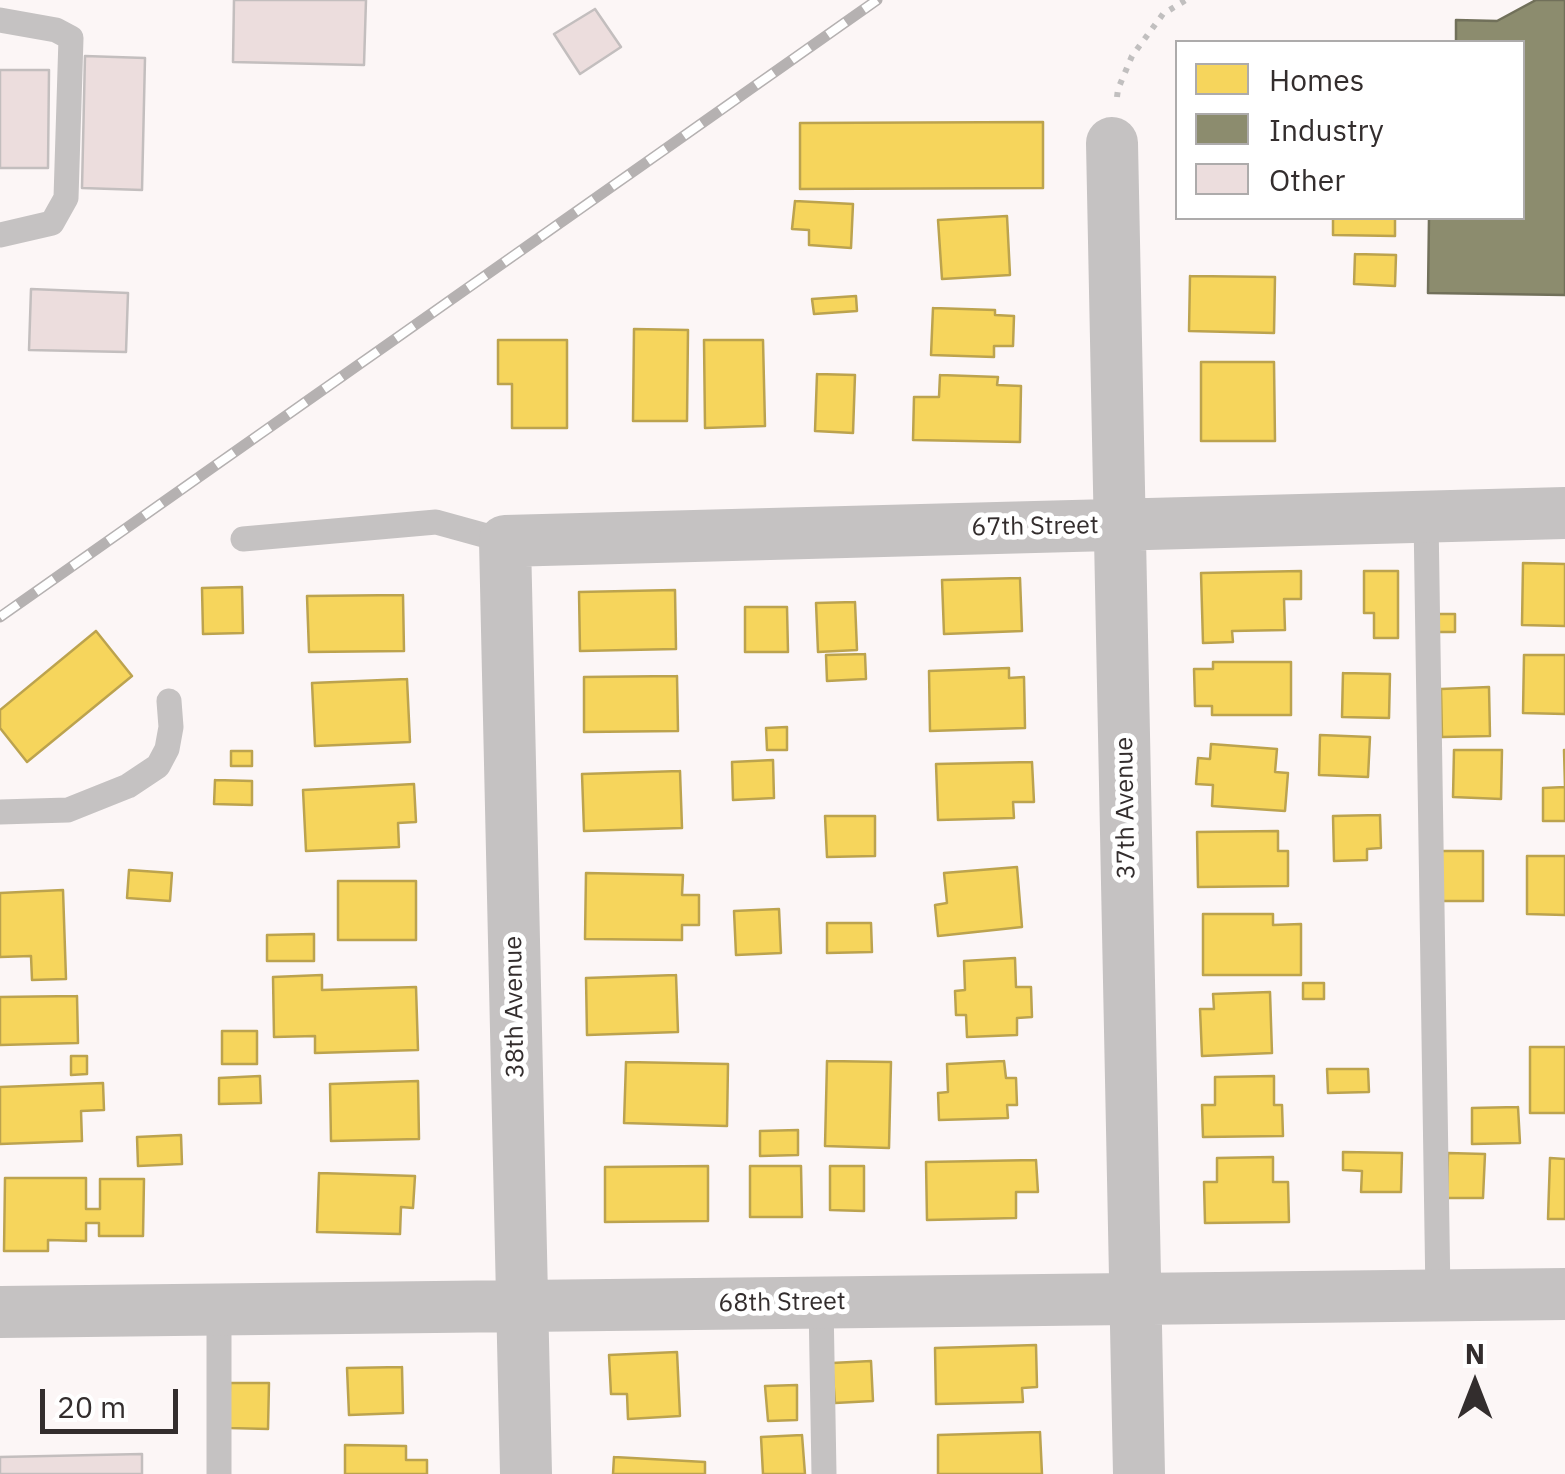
<!DOCTYPE html>
<style>
body{margin:0}
#map{position:relative;width:1565px;height:1474px;overflow:hidden;background:#fcf6f6;font-family:"IBM Plex Sans",sans-serif}
canvas{display:block}
.legend{position:absolute;left:1175px;top:40px;width:350px;height:180px;box-sizing:border-box;background:#fff;border:2px solid #adabab;margin:0;padding:12px 18px;list-style:none;font-size:30px;color:#332d2d}
.legend li{display:flex;align-items:center;gap:20px;height:50px}
.legend b{width:50px;border:2px solid #adabab}
.north{position:absolute;left:1425px;top:1334px;width:100px;height:100px;-webkit-text-stroke:8px #fff;paint-order:stroke;rotate:0deg;font-size:28px;font-weight:700;line-height:40px;text-align:center;color:#332d2d}
.north::after{content:'';display:block;margin:auto;width:35px;height:45px;background:#332d2d;clip-path:polygon(50% 0,100% 100%,50% 72%,0 100%)}
.scale{position:absolute;left:40px;top:1389px;width:138px;height:45px;box-sizing:border-box;border:5px solid #332d2d;border-top:0;padding-left:12px;font-size:30px;line-height:35px;white-space:nowrap;color:#332d2d;-webkit-text-stroke:8px #fff;paint-order:stroke}
</style>
<div id="map">
<canvas width="1565" height="1474"></canvas>
<ul class="legend">
<li><b style="height:28px;background:#f6d55c"></b>Homes</li>
<li><b style="height:28px;background:#8c8c6e"></b>Industry</li>
<li><b style="height:28px;background:#ecdddd"></b>Other</li>
</ul>
<div class="north">N</div>
<div class="scale">20 m</div>
</div>
<script>
const c = document.querySelector('canvas').getContext('2d');
c.lineJoin = 'round';
function paint(path, color) { c.fillStyle = color; c.fill(path, 'evenodd'); }
const shape = rows => new Path2D(rows.map(r => 'M' + r).join(''));
function trace(path, color, width, dash) { c.strokeStyle = color; c.lineWidth = width; c.lineCap = dash ? 'butt' : 'round'; c.setLineDash(dash || []); c.stroke(path); }
function label(font, color, halo, rows, align = 'center') {
  c.font = font + ' "IBM Plex Sans",sans-serif'; c.lineWidth = 10; c.setLineDash([]); c.textBaseline = 'middle'; c.strokeStyle = halo; c.fillStyle = color; for (const [text, x, y, turn = 0] of rows) {
    c.save(); c.translate(x, y); c.rotate((+turn || 0) * Math.PI / 180); c.textAlign = isNaN(turn) ? turn : align; if (halo) c.strokeText(text, 0, 0); c.fillText(text, 0, 0); c.restore();
  }
}
const homes = shape([
 [1043,122,1043,188,800,189,800,123,1043,122],
 [795,201,853,204,851,248,809,245,809,230,792,229,795,201],
 [1007,216,1010,275,942,279,938,220,1007,216],
 [1333,218,1395,218,1395,236,1333,235,1333,218],
 [1355,254,1396,255,1395,286,1354,284,1355,254],
 [1190,276,1275,277,1274,333,1189,331,1190,276],
 [856,296,857,311,814,314,812,299,856,296],
 [933,308,995,310,995,315,1014,316,1013,346,994,346,994,357,931,355,933,308],
 [634,329,688,330,687,421,633,421,634,329],
 [498,340,567,340,567,428,512,428,512,384,498,384,498,340],
 [704,340,763,340,765,426,705,428,704,340],
 [1201,362,1274,362,1275,441,1201,441,1201,362],
 [817,374,855,375,853,433,815,431,817,374],
 [940,375,998,377,997,385,1021,386,1020,442,913,440,914,397,939,397,940,375],
 [1523,563,1565,564,1565,626,1522,625,1523,563],
 [1301,571,1301,599,1284,599,1285,630,1232,631,1233,642,1203,643,1201,573,1301,571],
 [1364,571,1398,571,1398,638,1374,638,1374,613,1364,613,1364,571],
 [1020,578,1022,631,944,634,942,580,1020,578],
 [242,587,243,633,203,634,202,588,242,587],
 [675,590,676,649,580,651,579,592,675,590],
 [403,595,404,651,309,652,307,596,403,595],
 [855,602,857,650,818,652,816,603,855,602],
 [745,607,787,607,788,652,745,652,745,607],
 [1438,614,1455,614,1455,632,1438,632,1438,614],
 [96,631,132,676,27,762,0,728,0,710,96,631],
 [865,654,866,679,827,681,826,655,865,654],
 [1524,655,1565,655,1565,714,1523,713,1524,655],
 [1213,662,1291,662,1291,715,1212,715,1212,706,1195,706,1194,669,1213,669,1213,662],
 [1009,668,1009,678,1024,677,1025,728,930,731,929,671,1009,668],
 [1343,673,1390,674,1389,718,1342,717,1343,673],
 [677,676,678,731,584,732,584,677,677,676],
 [407,679,410,742,315,746,312,683,407,679],
 [1489,687,1490,736,1442,737,1441,689,1489,687],
 [787,727,787,750,767,750,766,728,787,727],
 [1320,735,1370,737,1368,777,1319,775,1320,735],
 [1211,744,1277,749,1275,772,1288,773,1285,811,1212,806,1213,785,1196,784,1198,758,1210,759,1211,744],
 [1454,750,1502,750,1501,799,1453,797,1454,750],
 [1564,750,1565,750,1565,821,1543,821,1543,788,1565,787,1564,750],
 [231,751,252,751,252,766,231,766,231,751],
 [773,760,774,798,733,800,732,762,773,760],
 [1032,762,1034,802,1013,802,1014,818,938,820,936,764,1032,762],
 [680,771,682,828,584,831,582,774,680,771],
 [215,780,252,781,252,805,214,804,215,780],
 [414,784,416,822,398,823,399,847,306,851,303,790,414,784],
 [1380,815,1381,848,1367,849,1367,860,1334,861,1333,816,1380,815],
 [825,816,875,816,875,856,827,857,825,816],
 [1278,831,1278,851,1288,851,1288,886,1198,887,1197,832,1278,831],
 [1438,851,1483,851,1483,901,1438,901,1438,851],
 [1527,856,1565,856,1565,915,1527,914,1527,856],
 [1017,867,1022,927,938,936,935,905,947,903,944,873,1017,867],
 [129,870,172,873,170,901,127,898,129,870],
 [586,873,683,875,682,895,699,895,699,925,682,925,682,940,585,939,586,873],
 [338,881,416,881,416,940,338,940,338,881],
 [63,890,66,979,32,980,31,956,0,957,0,893,63,890],
 [779,909,781,953,736,955,734,911,779,909],
 [1203,914,1273,914,1273,925,1301,924,1301,975,1203,975,1203,914],
 [827,923,871,923,872,952,827,953,827,923],
 [314,934,314,961,267,961,267,935,314,934],
 [1015,958,1016,987,1031,987,1032,1017,1017,1018,1017,1035,967,1037,966,1015,956,1015,955,991,965,990,964,961,1015,958],
 [322,975,322,990,416,987,418,1050,315,1053,315,1036,274,1037,273,977,322,975],
 [676,975,678,1032,587,1035,586,978,676,975],
 [1303,983,1324,983,1324,999,1303,999,1303,983],
 [1270,992,1272,1053,1202,1056,1200,1009,1214,1009,1213,994,1270,992],
 [77,996,78,1043,0,1045,0,997,77,996],
 [222,1031,257,1031,257,1064,222,1064,222,1031],
 [1530,1047,1565,1047,1565,1113,1530,1113,1530,1047],
 [71,1056,87,1056,87,1074,71,1075,71,1056],
 [827,1061,891,1062,889,1148,825,1146,827,1061],
 [1004,1061,1006,1078,1016,1078,1017,1105,1007,1105,1008,1118,939,1120,938,1093,948,1092,947,1064,1004,1061],
 [626,1062,728,1064,727,1126,624,1123,626,1062],
 [1327,1069,1368,1069,1369,1092,1328,1093,1327,1069],
 [260,1076,261,1103,219,1104,219,1078,260,1076],
 [1274,1076,1274,1105,1282,1105,1283,1136,1203,1137,1202,1105,1215,1105,1215,1077,1274,1076],
 [418,1081,419,1139,331,1141,330,1084,418,1081],
 [103,1083,104,1110,81,1111,82,1141,0,1144,0,1087,103,1083],
 [1518,1107,1520,1143,1472,1144,1472,1108,1518,1107],
 [798,1130,798,1155,760,1156,760,1131,798,1130],
 [181,1135,182,1164,138,1166,137,1137,181,1135],
 [1343,1152,1402,1153,1401,1192,1361,1192,1362,1171,1343,1170,1343,1152],
 [1448,1153,1485,1154,1483,1198,1447,1198,1448,1153],
 [1273,1157,1273,1182,1288,1182,1289,1222,1205,1223,1204,1182,1217,1182,1217,1158,1273,1157],
 [1550,1158,1565,1159,1565,1219,1548,1219,1550,1158],
 [1036,1160,1038,1192,1016,1192,1016,1218,927,1220,926,1162,1036,1160],
 [708,1166,708,1221,605,1222,605,1167,708,1166],
 [750,1166,801,1166,802,1217,750,1217,750,1166],
 [830,1166,864,1166,864,1211,830,1210,830,1166],
 [319,1173,415,1176,413,1208,401,1207,400,1234,317,1232,319,1173],
 [5,1178,86,1178,86,1209,100,1209,100,1179,144,1179,143,1236,99,1236,99,1223,86,1223,86,1241,48,1240,48,1251,4,1251,5,1178],
 [1036,1345,1037,1387,1022,1388,1023,1402,936,1404,935,1348,1036,1345],
 [677,1352,680,1416,628,1419,627,1394,611,1394,609,1355,677,1352],
 [871,1361,873,1401,835,1403,832,1363,871,1361],
 [402,1367,403,1413,349,1415,347,1368,402,1367],
 [230,1383,269,1383,268,1429,229,1428,230,1383],
 [797,1385,797,1420,768,1421,765,1386,797,1385],
 [1040,1432,1042,1474,938,1474,938,1435,1040,1432],
 [802,1435,805,1474,763,1474,761,1437,802,1435],
 [345,1445,406,1446,406,1460,427,1460,427,1474,345,1474,345,1445],
 [614,1457,705,1462,705,1474,613,1474,614,1457]
]);
paint(homes, '#f6d55c');
trace(homes, '#bca34e', 2.5);
const industry = shape([
 [1536,0,1565,0,1565,295,1428,293,1429,218,1522,218,1522,42,1456,42,1456,20,1497,21,1536,0]
]);
paint(industry, '#8c8c6e');
trace(industry, '#71705a', 2.5);
const building = shape([
 [234,0,366,0,364,65,233,62,234,0],
 [595,9,621,47,580,74,554,34,595,9],
 [85,56,145,58,142,190,82,188,85,56],
 [0,70,49,70,48,168,0,168,0,70],
 [31,289,128,293,126,352,29,350,31,289],
 [142,1454,142,1474,0,1474,0,1457,142,1454]
]);
paint(building, '#ecdddd');
trace(building, '#c3bebe', 2.5);
trace(shape([
 [1117,97,1118,89,1132,56,1163,14,1186,0]
]), '#c1bfbf', 6, [5, 8]);
trace(shape([
 [0,20,56,30,71,38,66,198,52,223,0,235],
 [1426,517,1438,1296],
 [243,539,436,522,505,541],
 [0,812,68,810,128,786,158,766,167,749,171,727,169,701],
 [821,1302,824,1474],
 [219,1309,219,1474]
]), '#c5c2c2', 25);
trace(shape([
 [1112,143,1139,1474],
 [0,1312,1565,1294],
 [526,1474,505,541,1565,513]
]), '#c5c2c2', 52);
const rail = shape([
 [0,617,877,0]
]);
trace(rail, '#b5b1b1', 11);
trace(rail, '#fff', 8, [22]);
label('25px', '#332d2d', '#fff', [
 ["67th Street",1035,527,-1],
 ["37th Avenue",1126,808,-91],
 ["38th Avenue",515,1007,-91],
 ["68th Street",782,1303,-1]
]);
</script>
